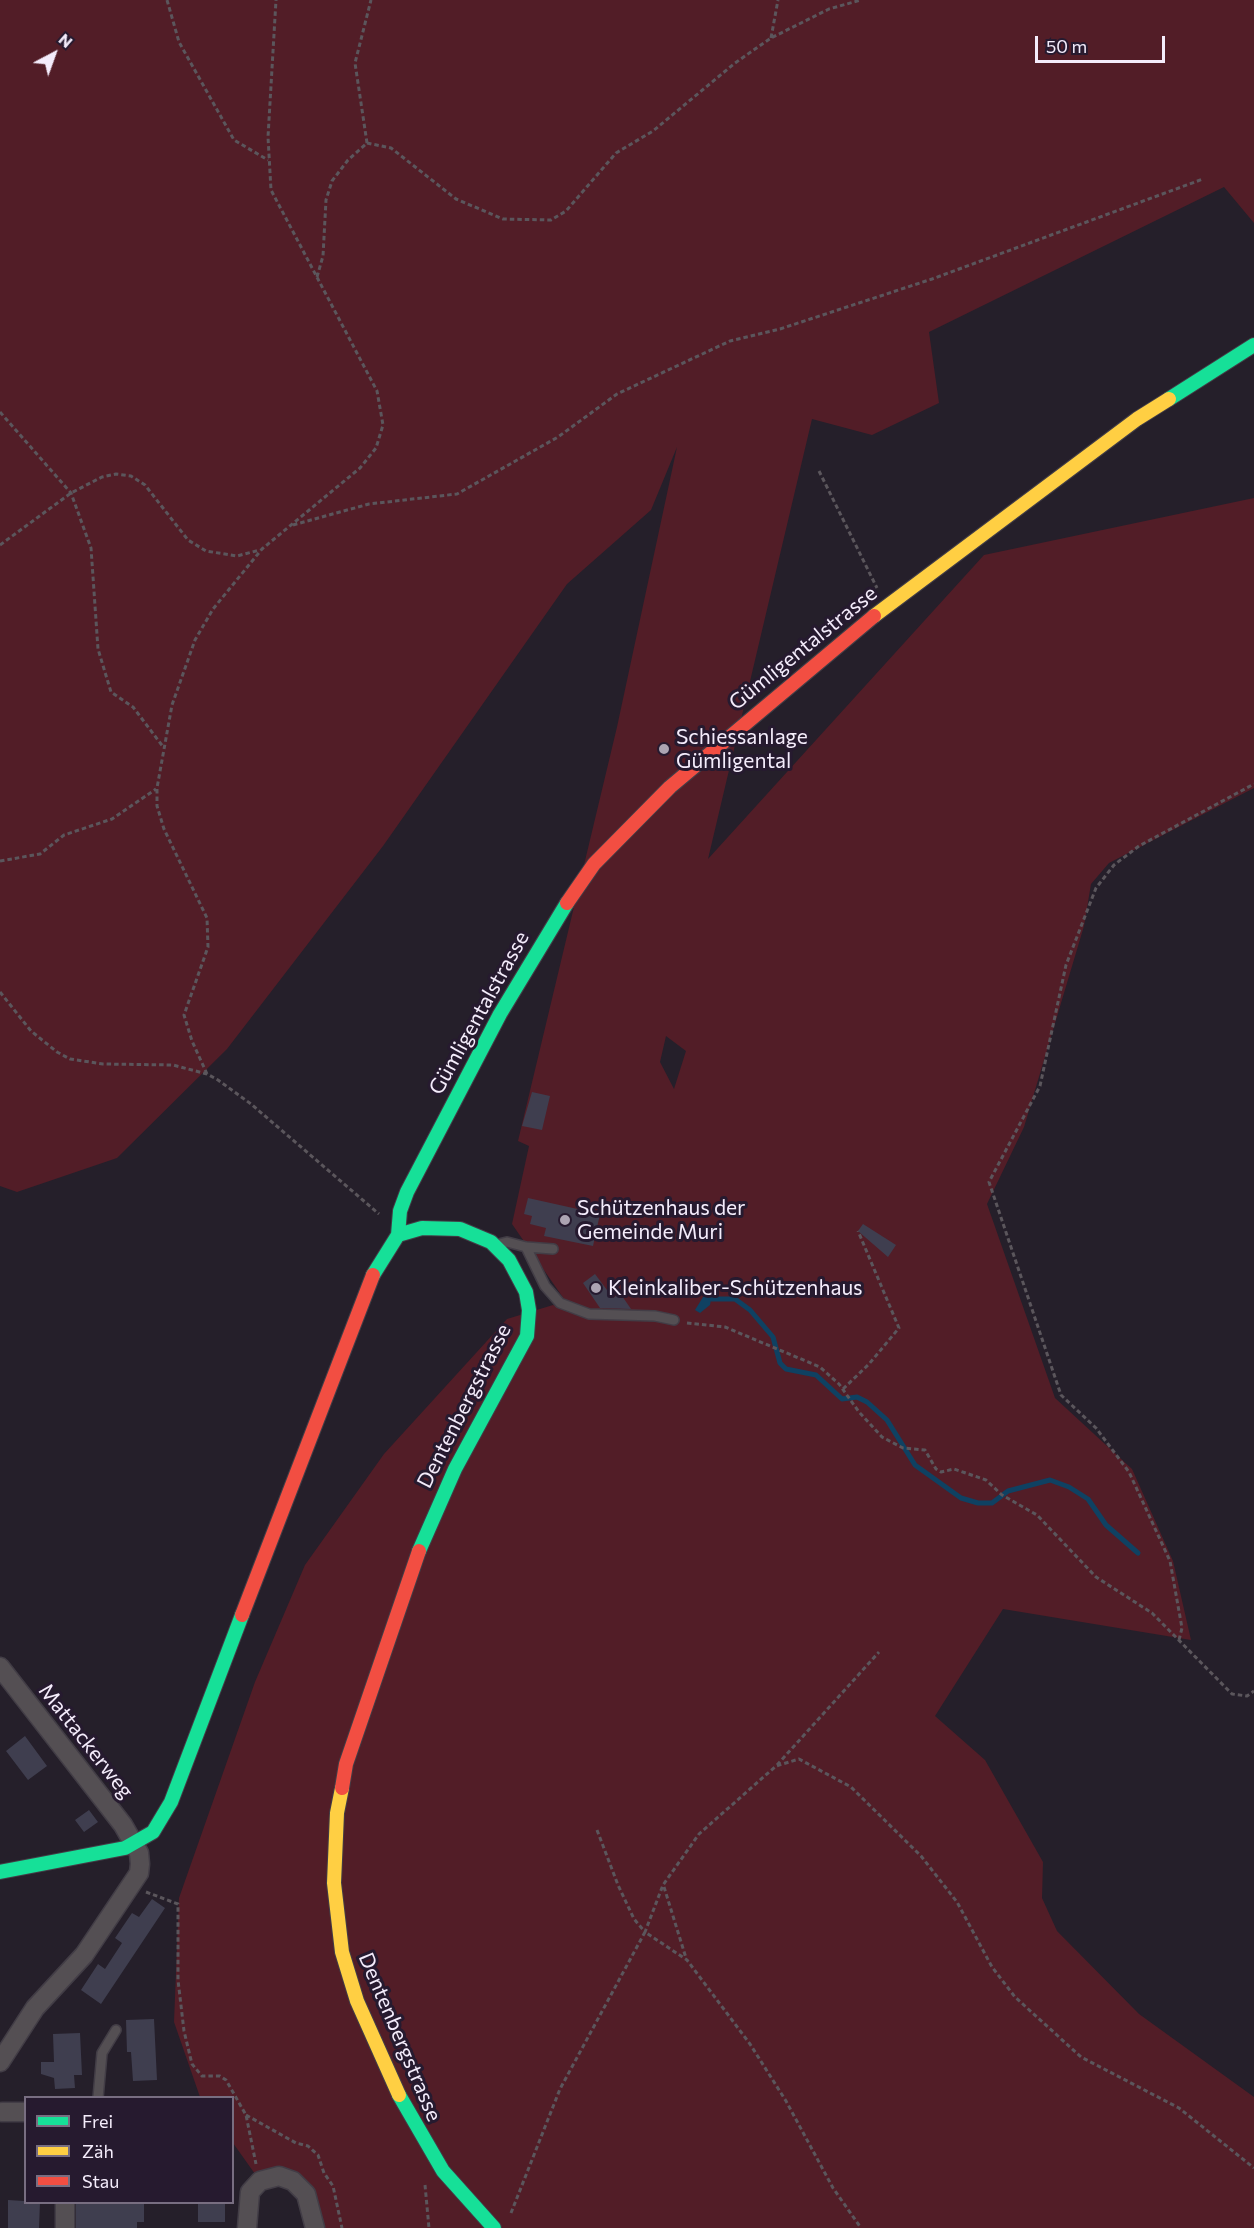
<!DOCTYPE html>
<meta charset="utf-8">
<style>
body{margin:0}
#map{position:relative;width:1254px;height:2228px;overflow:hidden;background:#251f2a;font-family:Commissioner,sans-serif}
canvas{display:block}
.legend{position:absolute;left:24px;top:2096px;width:210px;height:108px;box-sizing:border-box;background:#261a2f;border:2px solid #786e81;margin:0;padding:8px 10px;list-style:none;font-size:18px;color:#f4ecfb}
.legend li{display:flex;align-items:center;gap:12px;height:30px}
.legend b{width:30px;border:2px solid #786e81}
.north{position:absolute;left:24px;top:24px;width:60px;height:60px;-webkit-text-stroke:4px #261a2f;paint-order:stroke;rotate:41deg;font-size:16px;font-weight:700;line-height:24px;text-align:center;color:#f4ecfb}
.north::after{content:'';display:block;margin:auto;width:21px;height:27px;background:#f4ecfb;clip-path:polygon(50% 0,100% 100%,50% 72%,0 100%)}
.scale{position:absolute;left:1035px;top:36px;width:130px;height:27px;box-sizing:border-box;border:3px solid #f4ecfb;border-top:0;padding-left:8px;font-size:18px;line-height:21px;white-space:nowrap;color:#f4ecfb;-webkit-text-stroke:4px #261a2f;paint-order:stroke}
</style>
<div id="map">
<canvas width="1254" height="2228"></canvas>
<ul class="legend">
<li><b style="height:8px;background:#16e098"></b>Frei</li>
<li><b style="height:8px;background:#ffcf43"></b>Zäh</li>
<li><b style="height:8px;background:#f24e42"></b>Stau</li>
</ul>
<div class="north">N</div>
<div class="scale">50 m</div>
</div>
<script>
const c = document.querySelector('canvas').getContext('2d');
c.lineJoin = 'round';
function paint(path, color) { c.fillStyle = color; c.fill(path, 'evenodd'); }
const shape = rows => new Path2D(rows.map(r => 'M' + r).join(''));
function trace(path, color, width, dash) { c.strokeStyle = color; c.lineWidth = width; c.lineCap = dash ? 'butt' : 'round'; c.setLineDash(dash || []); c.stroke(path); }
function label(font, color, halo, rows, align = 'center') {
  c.font = font + ' Commissioner,sans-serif'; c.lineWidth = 6; c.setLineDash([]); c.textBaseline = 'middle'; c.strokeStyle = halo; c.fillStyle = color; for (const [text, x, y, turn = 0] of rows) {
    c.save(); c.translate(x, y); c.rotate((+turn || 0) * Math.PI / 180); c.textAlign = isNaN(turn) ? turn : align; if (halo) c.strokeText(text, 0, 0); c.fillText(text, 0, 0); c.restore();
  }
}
paint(shape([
 [0,0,1254,0,1254,223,1224,187,929,332,939,403,872,435,812,419,708,859,984,555,1254,498,1254,788,1109,863,1091,884,1084,926,1024,1127,987,1204,1055,1398,1132,1469,1173,1561,1191,1640,1003,1609,935,1716,985,1760,1043,1862,1042,1898,1057,1931,1139,2014,1254,2097,1254,2228,315,2228,300,2187,260,2181,233,2143,232,2098,200,2097,174,2022,179,1898,255,1682,305,1565,384,1454,507,1319,553,1305,573,1312,512,1224,529,1146,518,1141,617,727,677,447,651,510,567,584,383,846,227,1049,117,1158,17,1192,0,1186],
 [666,1036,686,1051,674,1089,660,1062]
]), '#521d27');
paint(shape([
 [713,1281,718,1287,712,1294,710,1305,700,1313,695,1310]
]), '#0f4162');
trace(shape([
 [711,1299,735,1299,750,1310,773,1337,780,1363,786,1369,816,1375,842,1399,857,1397,867,1402,887,1420,915,1465,961,1498,978,1503,992,1503,1008,1491,1050,1480,1069,1487,1088,1499,1106,1525,1138,1553]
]), '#0f4162', 5);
paint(shape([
 [532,1092,550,1096,542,1130,522,1126],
 [528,1198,600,1214,593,1246,544,1236,546,1228,530,1224,532,1216,524,1214],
 [863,1224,896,1245,888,1257,858,1231],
 [595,1274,613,1298,620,1293,631,1309,600,1308,583,1283],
 [25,1736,47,1766,28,1780,6,1751],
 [89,1810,98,1822,84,1832,75,1820],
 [152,1899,165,1908,101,2004,81,1990,98,1964,105,1969,122,1943,115,1938,132,1913,139,1917],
 [154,2019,157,2080,133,2081,131,2052,127,2052,126,2020],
 [80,2033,82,2075,74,2075,75,2088,55,2089,54,2078,41,2074,41,2062,54,2062,53,2034],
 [8,2200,40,2202,39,2228,8,2228],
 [76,2202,144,2202,144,2222,137,2222,137,2228,76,2228],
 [198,2202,225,2202,225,2222,198,2222]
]), '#3f3e4f');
const lane = shape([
 [499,1244,507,1242,526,1247,553,1249],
 [526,1247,545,1286,560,1303,589,1314,655,1316,674,1320],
 [98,2098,102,2053,116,2030]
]);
const street = shape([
 [0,1667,123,1825,139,1853,140,1864,139,1873,84,1955,35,2008,0,2062],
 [2,2112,26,2112],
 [65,2202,65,2228],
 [247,2228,250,2192,260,2181,279,2176,293,2181,306,2194,315,2228]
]);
const fast = shape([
 [1169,399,1254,345],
 [398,1235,400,1211,407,1192,500,1014,567,903],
 [373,1275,398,1235,422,1228,460,1229,491,1242,509,1260,526,1292,529,1310,527,1336,455,1469,419,1551],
 [0,1872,125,1848,153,1832,171,1802,242,1615],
 [399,2095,443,2171,494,2228]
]);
const slow = shape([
 [874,616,1137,419,1169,399],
 [342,1788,337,1813,334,1883,342,1952,357,2001,399,2095]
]);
const jam = shape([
 [567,903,594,864,670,787,874,616],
 [242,1615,373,1275],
 [342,1788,346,1764,419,1551]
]);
trace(lane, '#423d46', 12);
trace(street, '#423d46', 21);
trace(fast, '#423d46', 16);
trace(slow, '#423d46', 16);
trace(jam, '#423d46', 16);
trace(shape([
 [167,0,179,42,234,140,268,160],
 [771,38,778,0],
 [367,143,391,148,456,199,503,219,551,220,566,211,616,153,653,131,735,63,771,38,829,9,861,0],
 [367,143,355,63,371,0],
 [317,277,323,256,326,200,332,181,348,160,367,143],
 [0,412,71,493,91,548,98,649,111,692,133,707,164,748],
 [819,471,877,588],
 [293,525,369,504,457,494,558,437,617,394,730,341,780,329,932,279,1203,179],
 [0,545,71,493,102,477,116,474,131,476,145,485,188,540,206,551,237,556,260,550],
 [0,861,40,854,64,835,112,819,156,789],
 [0,992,31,1031,57,1052,70,1059,103,1064,173,1065,207,1074,218,1080,251,1104,379,1214],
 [207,1074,192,1041,184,1015,208,947,207,918,164,829,157,806,157,788,172,705,195,640,213,609,262,549,360,468,376,448,383,425,377,391,271,190,268,137,276,0],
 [687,1323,725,1327,820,1367,839,1384,859,1412,882,1437,903,1448,925,1450,936,1469,941,1472,954,1469,986,1480,1002,1495,1037,1515,1096,1577,1152,1613,1232,1694,1247,1696,1254,1691],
 [843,1389,869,1364,899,1328,858,1231],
 [1179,1640,1182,1628,1170,1561,1129,1472,1096,1428,1061,1395,989,1182,1040,1086,1066,965,1096,888,1114,865,1139,846,1254,784],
 [777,1765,879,1652],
 [597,1830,618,1885,634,1919,645,1932,663,1885,699,1834,776,1766,799,1759,851,1787,921,1856,957,1902,992,1967,1015,1997,1081,2057,1179,2108,1254,2168],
 [664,1887,686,1958],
 [146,1892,178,1904,178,1980,184,2031,192,2064,202,2076,220,2076,226,2080,246,2115,256,2164],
 [246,2115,296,2143,308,2146,318,2155,324,2173,333,2186,342,2228],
 [425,2185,429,2228],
 [511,2213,560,2089,645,1932,687,1960,750,2044,786,2101,833,2188,861,2228]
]), '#5b565c', 3, [4.5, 3]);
trace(lane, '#544f53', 9);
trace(street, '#544f53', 18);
trace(fast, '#16e098', 14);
trace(slow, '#ffcf43', 14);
trace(jam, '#f24e42', 14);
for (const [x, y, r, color] of [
 [664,749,6,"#aca4b2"],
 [565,1220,6,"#aca4b2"],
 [596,1288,6,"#aca4b2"]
]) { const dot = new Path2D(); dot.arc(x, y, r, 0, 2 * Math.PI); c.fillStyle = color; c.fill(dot); trace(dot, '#261a2f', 2); }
label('21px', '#f4ecfb', '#261a2f', [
 ["Gümligentalstrasse",803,648,-39],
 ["Gümligentalstrasse",479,1013,-61],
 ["Dentenbergstrasse",464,1406,-63],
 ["Mattackerweg",86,1741,52],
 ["Dentenbergstrasse",400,2037,67]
]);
label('21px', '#f4ecfb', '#261a2f', [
 ["Schiessanlage",676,737],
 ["Gümligental",676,761],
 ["Schützenhaus der",577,1208],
 ["Gemeinde Muri",577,1232],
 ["Kleinkaliber-Schützenhaus",608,1288]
], 'left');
</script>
